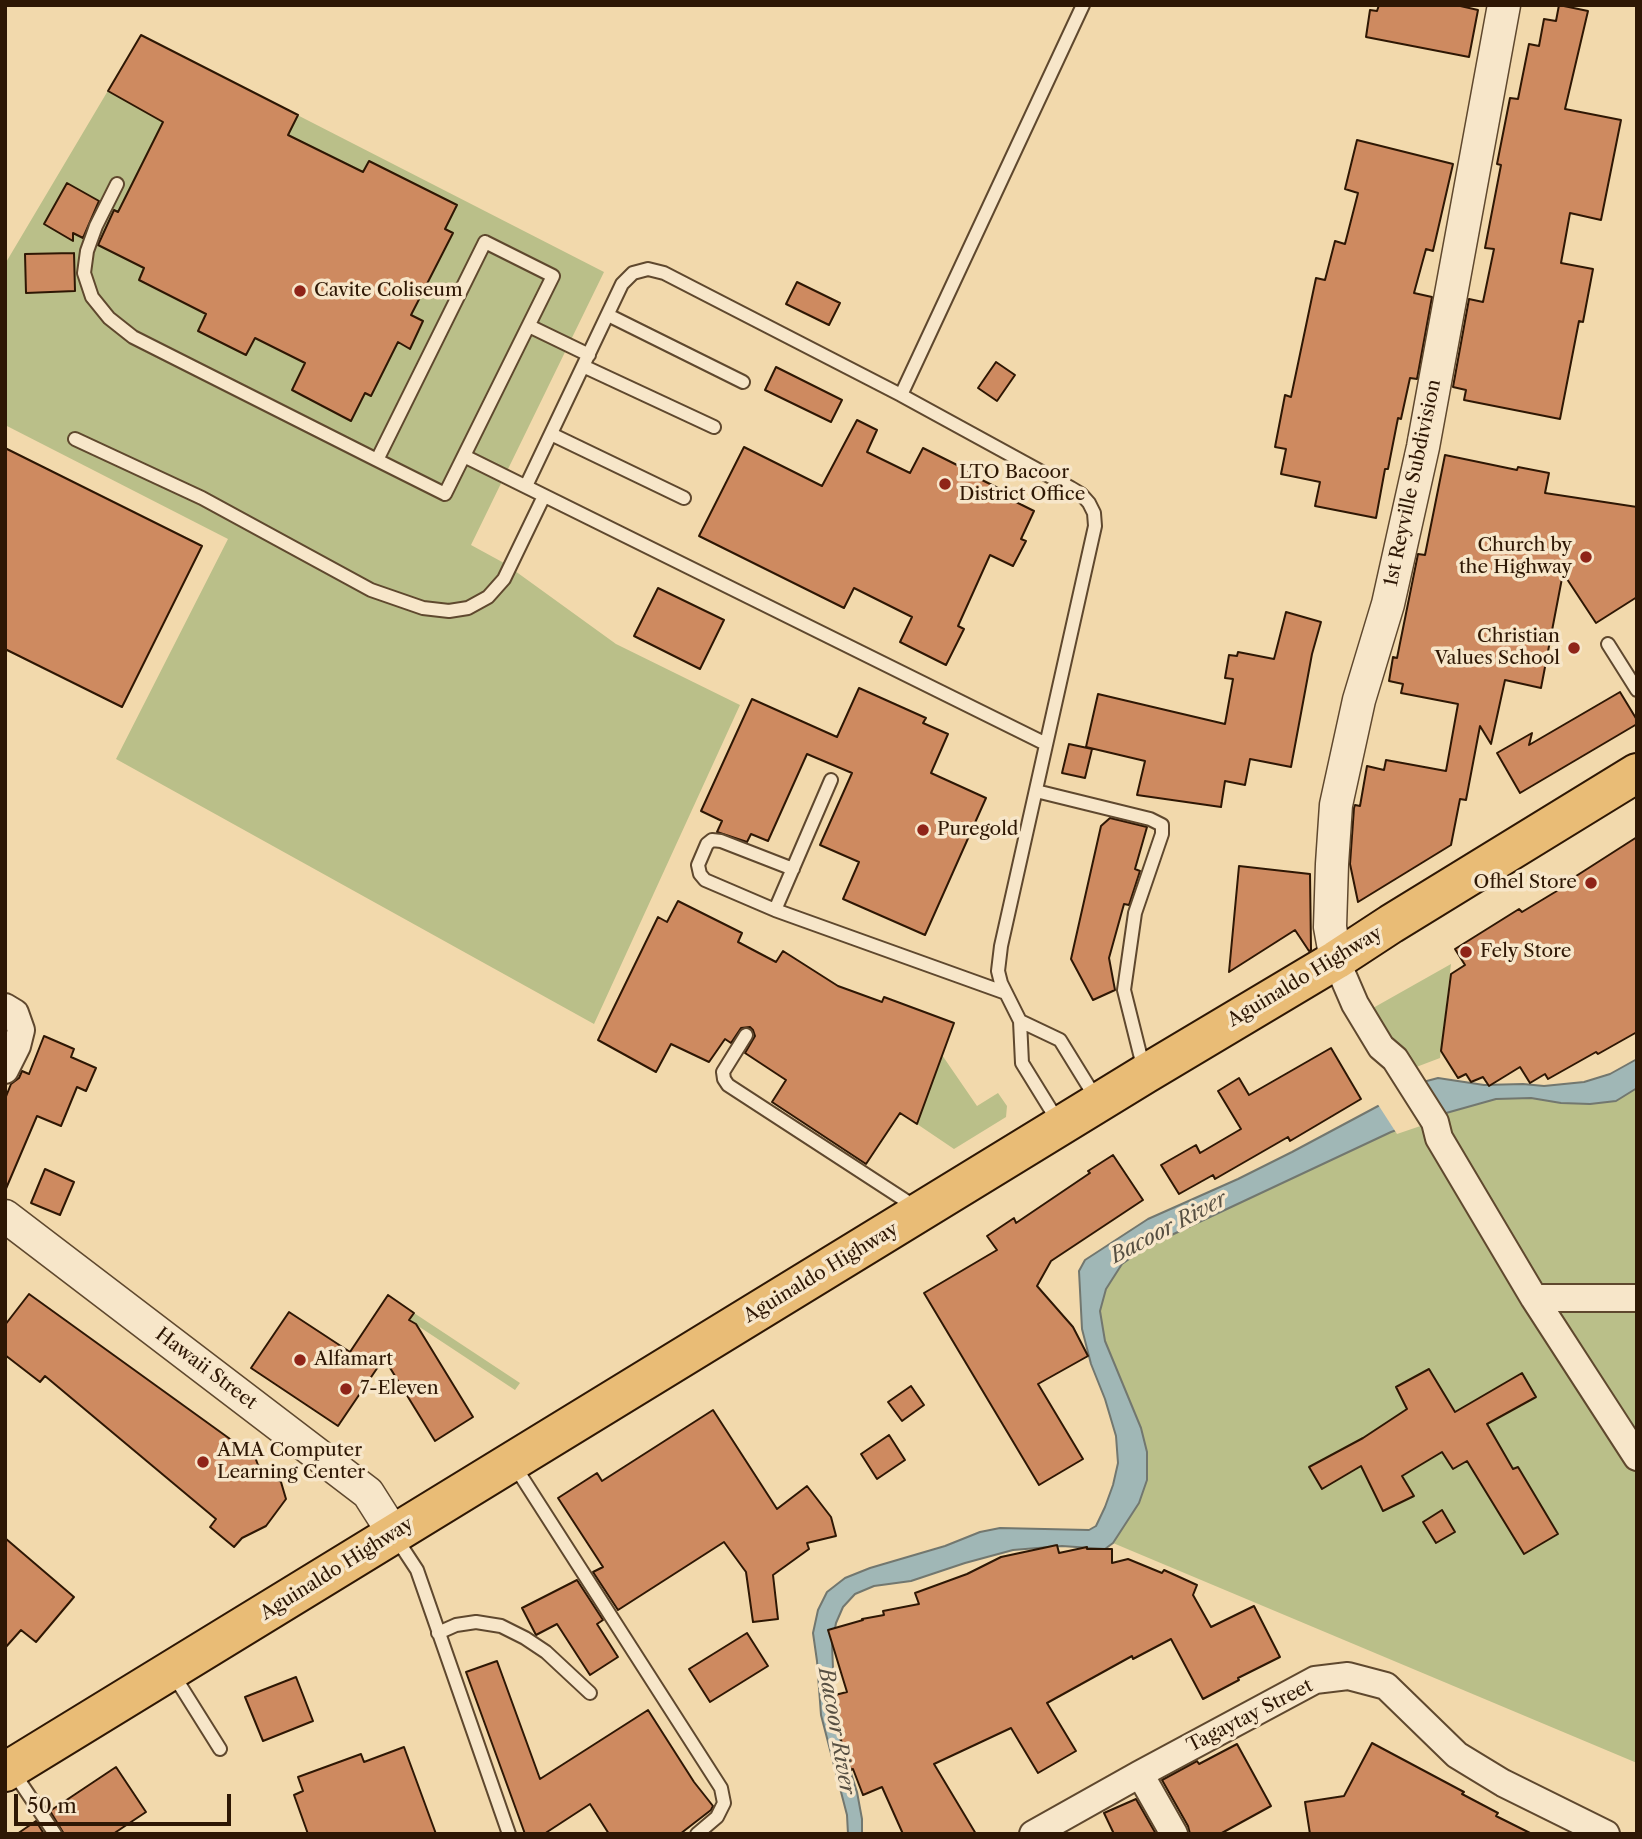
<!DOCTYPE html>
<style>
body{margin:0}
#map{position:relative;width:1642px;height:1839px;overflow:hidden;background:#f2d9ac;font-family:"Libre Caslon Text",serif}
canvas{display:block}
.frame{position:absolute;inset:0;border:7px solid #2e1704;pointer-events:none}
.scale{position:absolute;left:14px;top:1794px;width:217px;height:32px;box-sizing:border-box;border:4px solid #2e1704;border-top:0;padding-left:9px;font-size:21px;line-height:24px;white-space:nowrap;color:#2e1704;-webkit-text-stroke:5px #f7e6c9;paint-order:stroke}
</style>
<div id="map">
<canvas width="1642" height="1839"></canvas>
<div class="frame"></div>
<div class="scale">50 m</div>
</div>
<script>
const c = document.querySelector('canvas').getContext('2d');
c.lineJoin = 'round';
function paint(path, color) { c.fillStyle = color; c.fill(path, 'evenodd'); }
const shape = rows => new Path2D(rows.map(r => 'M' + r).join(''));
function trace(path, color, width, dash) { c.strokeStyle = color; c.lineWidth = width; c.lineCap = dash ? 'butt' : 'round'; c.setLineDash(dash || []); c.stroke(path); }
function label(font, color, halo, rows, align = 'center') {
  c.font = font + ' "Libre Caslon Text",serif'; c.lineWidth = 7; c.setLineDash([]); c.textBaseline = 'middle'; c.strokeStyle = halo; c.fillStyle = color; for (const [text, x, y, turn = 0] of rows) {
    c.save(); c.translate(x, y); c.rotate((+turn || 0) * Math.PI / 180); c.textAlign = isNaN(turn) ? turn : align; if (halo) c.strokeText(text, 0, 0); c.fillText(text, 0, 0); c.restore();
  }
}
paint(shape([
 [141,35,604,272,471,545,504,563,616,644,740,705,594,1024,116,759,228,539,5,425,5,264],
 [1451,964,1440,1058,1411,1069,1373,1008],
 [942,1055,977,1106,998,1093,1007,1106,1006,1117,954,1149,917,1124],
 [1637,1088,1637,1763,1113,1543,1139,1503,1141,1428,1105,1341,1100,1311,1106,1289,1122,1264,1146,1247,1391,1132,1439,1115,1496,1099,1531,1098,1561,1103,1590,1104,1616,1101],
 [414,1313,520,1383,515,1390,409,1320]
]), '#babf89');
const water = shape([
 [1637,1059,1637,1088,1616,1101,1590,1104,1561,1103,1531,1098,1496,1099,1439,1115,1391,1132,1146,1247,1122,1264,1106,1289,1100,1311,1105,1341,1141,1428,1147,1452,1147,1480,1139,1503,1113,1543,1105,1549,1062,1546,1013,1550,965,1563,911,1581,874,1586,855,1594,843,1607,836,1623,832,1644,834,1693,838,1733,857,1792,862,1819,862,1834,848,1834,847,1815,821,1715,817,1661,813,1633,818,1610,827,1592,845,1578,870,1568,945,1546,980,1532,1000,1528,1089,1530,1096,1526,1105,1507,1113,1485,1118,1463,1116,1436,1105,1399,1091,1364,1082,1329,1079,1271,1085,1260,1148,1219,1238,1179,1292,1152,1423,1082,1438,1078,1484,1085,1523,1084,1544,1086,1584,1082,1610,1074,1637,1059]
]);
paint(water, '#a0b7b6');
trace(water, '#72776f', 2);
paint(shape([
 [1422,1079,1447,1117,1397,1134,1377,1103]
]), '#f2d9ac');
const building = shape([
 [1379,5,1456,5,1478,10,1469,57,1366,37,1370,10,1377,11,1379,5],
 [1559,5,1588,11,1565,109,1621,120,1601,220,1570,213,1561,263,1593,269,1583,322,1579,321,1560,419,1464,400,1466,390,1453,387,1469,299,1483,302,1494,249,1485,248,1501,165,1497,164,1510,98,1518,99,1529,44,1539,46,1544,19,1556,21,1559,5],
 [141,35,298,115,288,135,363,172,369,161,457,205,445,229,453,233,411,315,423,321,410,349,398,342,371,396,365,393,351,421,292,390,305,363,255,338,246,355,198,331,206,314,139,280,144,268,98,245,114,210,118,212,163,122,108,91,141,35],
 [1357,140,1453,164,1433,251,1426,249,1414,293,1432,297,1417,379,1410,378,1401,419,1398,418,1388,469,1385,469,1376,518,1315,506,1320,482,1281,474,1286,449,1275,447,1285,395,1291,397,1316,278,1325,280,1335,241,1345,244,1358,193,1345,189,1357,140],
 [67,183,99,201,83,238,73,233,73,241,44,224,67,183],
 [74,253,75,291,26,293,25,254,74,253],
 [797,282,840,303,829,325,786,304,797,282],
 [996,362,1015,375,997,401,978,388,996,362],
 [776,367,842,400,831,422,765,390,776,367],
 [857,420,877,430,867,452,910,473,923,448,973,473,972,475,998,488,996,492,1034,511,1021,539,1026,541,1013,566,990,555,958,626,964,629,946,665,900,642,912,617,854,588,844,608,699,536,744,447,822,486,857,420],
 [5,448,202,546,122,707,5,649,5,448],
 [1445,455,1517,470,1518,467,1549,473,1545,493,1637,507,1637,597,1596,623,1563,573,1541,688,1505,680,1491,744,1480,726,1466,800,1460,799,1451,845,1358,902,1350,864,1354,808,1355,805,1360,806,1367,766,1384,770,1386,760,1446,771,1458,704,1401,693,1403,684,1389,681,1393,657,1397,658,1418,554,1425,555,1445,455],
 [658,588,724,620,700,669,634,636,658,588],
 [1286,612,1321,622,1312,654,1291,767,1250,759,1245,785,1225,781,1221,807,1137,795,1145,761,1086,747,1098,694,1225,724,1233,679,1225,678,1229,655,1237,656,1238,652,1274,659,1286,612],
 [859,688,926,718,923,723,948,734,931,773,986,798,925,935,843,899,859,862,820,845,852,773,807,754,768,841,751,834,747,842,717,832,722,821,701,811,752,699,837,737,859,688],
 [1620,692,1637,720,1637,724,1520,793,1497,753,1532,733,1529,745,1620,692],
 [1069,744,1092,749,1085,778,1062,773,1069,744],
 [1110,818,1147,827,1135,869,1140,871,1129,905,1124,904,1109,958,1115,990,1093,1000,1071,959,1101,826,1110,818],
 [1637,837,1637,1032,1598,1054,1596,1052,1548,1079,1545,1074,1530,1083,1520,1067,1489,1086,1483,1077,1471,1082,1466,1074,1458,1078,1441,1051,1451,974,1465,965,1455,949,1519,909,1522,912,1575,880,1573,878,1637,837],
 [1239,866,1310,874,1311,950,1309,951,1295,930,1229,972,1239,866],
 [678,901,742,933,738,942,776,962,783,951,838,986,882,1002,884,997,954,1023,917,1124,900,1113,866,1164,772,1102,786,1080,745,1053,755,1036,753,1030,750,1027,741,1028,731,1043,725,1039,709,1062,671,1044,656,1072,598,1040,658,917,667,922,678,901],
 [44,1036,74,1049,71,1057,96,1068,86,1091,77,1087,61,1126,37,1116,5,1191,5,1099,11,1084,19,1078,22,1071,29,1074,44,1036],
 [1331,1048,1361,1099,1290,1141,1288,1137,1215,1179,1213,1175,1179,1194,1161,1165,1196,1145,1200,1153,1241,1129,1218,1091,1239,1078,1249,1095,1331,1048],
 [1113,1155,1143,1200,1051,1261,1037,1286,1073,1327,1088,1356,1038,1384,1083,1459,1039,1485,924,1293,997,1250,987,1236,1014,1218,1016,1223,1090,1173,1088,1171,1113,1155],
 [45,1169,74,1182,60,1215,31,1203,45,1169],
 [29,1294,255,1457,258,1465,281,1482,286,1499,266,1526,242,1538,234,1547,210,1527,216,1519,45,1376,40,1382,5,1355,5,1325,29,1294],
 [388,1295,414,1313,409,1320,416,1324,473,1417,435,1441,384,1358,338,1426,251,1368,289,1312,350,1352,388,1295],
 [1429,1369,1455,1412,1522,1373,1536,1397,1487,1424,1513,1469,1518,1467,1558,1534,1524,1554,1467,1461,1453,1469,1442,1452,1402,1476,1414,1496,1383,1511,1361,1466,1322,1489,1309,1467,1363,1438,1407,1409,1396,1387,1429,1369],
 [911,1386,924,1405,902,1421,888,1402,911,1386],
 [713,1410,777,1509,807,1486,831,1517,836,1536,807,1543,809,1549,773,1575,778,1619,753,1622,746,1572,724,1542,618,1610,593,1572,603,1567,558,1498,597,1473,602,1481,713,1410],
 [889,1435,905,1460,877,1479,861,1454,889,1435],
 [1442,1510,1455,1532,1436,1543,1423,1522,1442,1510],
 [5,1538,74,1597,36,1642,21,1630,5,1648,5,1538],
 [1057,1545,1059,1553,1087,1547,1087,1549,1112,1549,1112,1563,1128,1559,1162,1573,1164,1570,1197,1585,1193,1595,1211,1627,1254,1606,1280,1657,1238,1678,1239,1680,1203,1699,1171,1639,1133,1659,1132,1656,1047,1703,1076,1751,1038,1773,1011,1728,934,1764,976,1834,903,1834,882,1787,863,1795,853,1769,851,1770,834,1719,837,1718,835,1695,847,1692,828,1630,863,1620,862,1619,884,1615,883,1611,919,1604,915,1593,967,1574,1001,1557,1057,1545],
 [577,1580,603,1620,597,1624,618,1657,590,1675,557,1624,536,1635,522,1608,577,1580],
 [747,1633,768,1666,710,1702,689,1669,747,1633],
 [497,1661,540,1779,648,1710,694,1782,713,1806,711,1810,680,1834,609,1834,590,1804,544,1834,525,1834,466,1672,497,1661],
 [296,1677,313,1721,263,1741,245,1697,296,1677],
 [1372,1743,1464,1792,1462,1794,1498,1813,1496,1816,1532,1834,1310,1834,1305,1802,1344,1796,1372,1743],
 [1237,1744,1271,1806,1220,1834,1190,1834,1188,1826,1162,1780,1197,1761,1199,1764,1237,1744],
 [404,1747,436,1834,308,1834,294,1795,303,1791,298,1777,361,1754,364,1762,404,1747],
 [116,1767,146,1812,113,1834,64,1834,50,1811,116,1767],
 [1136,1799,1156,1834,1114,1834,1104,1813,1136,1799],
 [36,1821,44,1834,17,1834,36,1821]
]);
paint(building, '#ce8a60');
trace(building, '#2e1704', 2);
const service = shape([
 [117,184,96,226,87,251,84,273,92,297,109,318,133,337,377,460],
 [485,242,553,276,445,494,377,460,485,242],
 [608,315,743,382],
 [529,326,589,355],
 [583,366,714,427],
 [901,395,1083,5],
 [551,434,684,498],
 [75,439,202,498,371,590,423,608,449,611,468,608,488,597,504,579,544,496],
 [464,456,1046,744],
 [526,486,622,284,633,273,648,269,664,273,901,395,1071,488,1081,494,1089,503,1094,513,1095,526,1001,946,998,971,1001,983,1020,1021,1022,1063,1059,1123],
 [1608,644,1637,690],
 [1036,791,1150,819,1162,825,1162,834,1135,913,1124,990,1144,1070],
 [793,869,721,841,712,840,707,844,698,865,700,874,705,880,775,910,1006,993],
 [775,910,831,780],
 [1020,1021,1060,1040,1097,1100],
 [746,1035,723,1072,724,1079,728,1085,917,1208],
 [514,1465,721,1788,724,1803,717,1817,697,1834],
 [396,1538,417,1570,509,1834],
 [438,1633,456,1625,476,1622,501,1626,525,1638,546,1652,590,1693],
 [173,1674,220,1749],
 [14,1773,55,1834]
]);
const minor = shape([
 [1336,960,1355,1004,1381,1047,1395,1059,1435,1122,1439,1138,1534,1298,1637,1457],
 [5,1007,15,1013,21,1030,17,1046,5,1070],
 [1534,1298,1637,1298],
 [1140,1774,1174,1834],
 [1033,1834,1140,1774,1315,1680,1348,1676,1386,1686,1457,1755,1503,1783,1606,1834]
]);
const tertiary = shape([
 [1336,960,1330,927,1332,864,1336,805,1359,700,1388,604,1423,447,1504,5],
 [5,1216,368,1493,394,1534]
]);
const trunk = shape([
 [5,1772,1145,1074,1336,960,1391,924,1637,773]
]);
trace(service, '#5f482e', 16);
trace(minor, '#5f482e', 30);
trace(tertiary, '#5f482e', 35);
trace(trunk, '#2e1704', 42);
trace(service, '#f7e6c9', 12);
trace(minor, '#f7e6c9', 26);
trace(tertiary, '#f7e6c9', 32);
trace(trunk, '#e9bc76', 38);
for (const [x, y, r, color] of [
 [300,291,7,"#8f2418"],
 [945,484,7,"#8f2418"],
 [1586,557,7,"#8f2418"],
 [1574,648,7,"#8f2418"],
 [923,830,7,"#8f2418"],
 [1591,883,7,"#8f2418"],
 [1466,952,7,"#8f2418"],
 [300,1360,7,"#8f2418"],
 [346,1389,7,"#8f2418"],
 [203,1462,7,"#8f2418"]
]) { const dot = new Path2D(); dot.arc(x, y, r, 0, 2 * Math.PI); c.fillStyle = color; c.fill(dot); trace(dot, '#f7e6c9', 2.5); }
label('19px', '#2e1704', '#f7e6c9', [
 ["Cavite Coliseum",314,291],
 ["LTO Bacoor",959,473],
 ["District Office",959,495],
 ["Church by",1572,546,"right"],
 ["the Highway",1572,568,"right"],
 ["Christian",1560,637,"right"],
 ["Values School",1560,659,"right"],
 ["Puregold",937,830],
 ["Ofhel Store",1577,883,"right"],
 ["Fely Store",1480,952],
 ["Alfamart",314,1360],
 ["7-Eleven",360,1389],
 ["AMA Computer",217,1451],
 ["Learning Center",217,1473]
], 'left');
label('19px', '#2e1704', '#f7e6c9', [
 ["1st Reyville Subdivision",1413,483,-78],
 ["Aguinaldo Highway",1305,977,-31],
 ["Aguinaldo Highway",821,1273,-31],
 ["Hawaii Street",206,1369,37],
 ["Aguinaldo Highway",337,1569,-32],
 ["Tagaytay Street",1250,1716,-27]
]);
label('italic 21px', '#564f42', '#f7e6c9', [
 ["Bacoor River",1169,1228,-28],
 ["Bacoor River",836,1731,80]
]);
</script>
